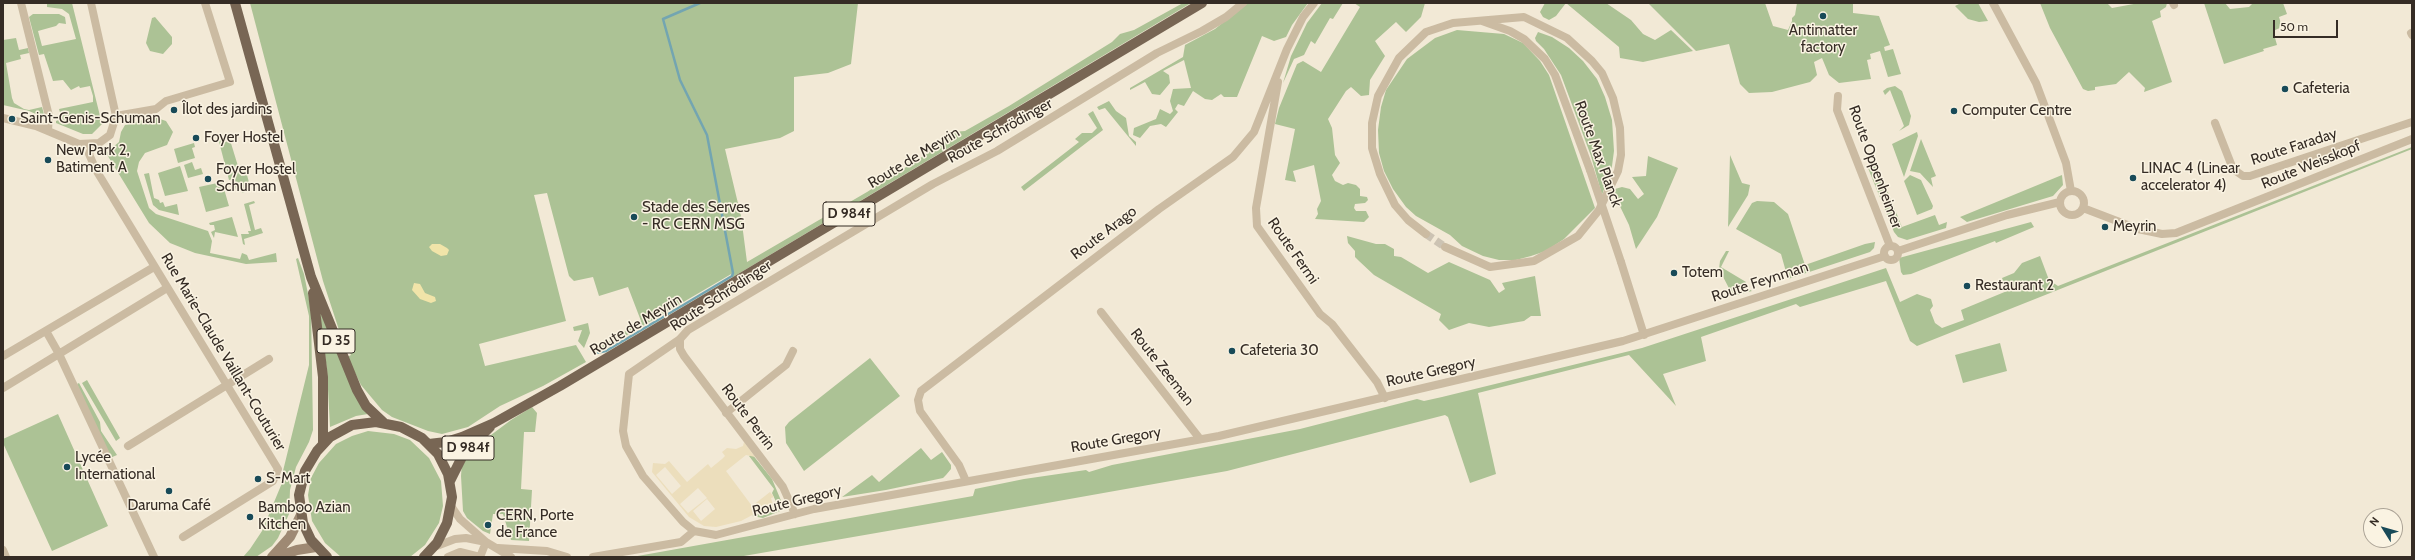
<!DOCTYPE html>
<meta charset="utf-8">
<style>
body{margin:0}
#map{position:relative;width:2415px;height:560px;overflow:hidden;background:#f2e9d6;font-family:Cabin,sans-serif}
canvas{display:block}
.frame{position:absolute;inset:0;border:4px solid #352c25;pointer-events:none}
.north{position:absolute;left:2363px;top:508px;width:40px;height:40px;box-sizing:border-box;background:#faf3e2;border:1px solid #aba396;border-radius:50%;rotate:307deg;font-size:11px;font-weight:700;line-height:16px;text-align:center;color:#352c25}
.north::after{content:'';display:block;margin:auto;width:14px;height:18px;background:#184a58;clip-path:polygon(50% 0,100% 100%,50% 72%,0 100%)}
.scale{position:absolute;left:2273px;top:20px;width:65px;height:18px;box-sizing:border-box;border:2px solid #352c25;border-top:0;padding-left:5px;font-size:12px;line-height:14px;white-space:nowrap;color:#352c25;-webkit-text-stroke:3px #faf3e2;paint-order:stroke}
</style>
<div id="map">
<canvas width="2415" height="560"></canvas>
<div class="frame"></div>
<div class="north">N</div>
<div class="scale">50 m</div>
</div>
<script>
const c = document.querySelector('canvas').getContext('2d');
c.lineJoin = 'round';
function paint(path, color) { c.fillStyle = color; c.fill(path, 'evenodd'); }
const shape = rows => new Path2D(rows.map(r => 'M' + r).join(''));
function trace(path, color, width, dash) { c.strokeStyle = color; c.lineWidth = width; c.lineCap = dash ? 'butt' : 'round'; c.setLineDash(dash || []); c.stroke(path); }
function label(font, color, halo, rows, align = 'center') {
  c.font = font + ' Cabin,sans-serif'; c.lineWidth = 3; c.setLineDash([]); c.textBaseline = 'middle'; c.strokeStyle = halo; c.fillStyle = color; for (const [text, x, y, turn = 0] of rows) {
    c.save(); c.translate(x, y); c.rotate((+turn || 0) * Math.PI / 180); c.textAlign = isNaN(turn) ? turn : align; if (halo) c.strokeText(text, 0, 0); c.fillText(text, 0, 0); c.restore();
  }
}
paint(shape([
 [47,3,72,3,102,124,92,134,83,134,56,123,56,121,62,119,59,109,93,102,93,96,90,86,80,88,79,86,71,90,63,80,53,81,44,54,39,55,29,17,33,14,59,14,65,17,66,24,59,23,56,26,38,31,42,46,76,39,69,14,62,9,47,7],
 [250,3,858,3,851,64,828,73,794,77,794,131,780,138,725,149,741,216,747,262,867,192,936,148,953,132,965,131,1009,106,1112,42,1120,34,1134,30,1183,3,1191,3,733,277,733,273,598,352,596,352,596,347,602,346,641,321,628,287,599,296,593,277,574,281,569,276,547,193,534,195,566,321,479,344,485,366,576,345,586,362,543,386,500,406,468,427,442,434,428,431,392,417,382,410,361,385,347,357,351,355,339,330,323,281],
 [1247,3,1308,3,1292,25,1286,37,1274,41,1262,36,1237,97,1224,97,1221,94,1212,100,1205,99,1193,91,1184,106,1178,104,1175,109,1178,112,1166,127,1161,124,1150,126,1140,138,1133,135,1134,128,1156,119,1160,109,1170,114,1173,111,1170,101,1173,89,1191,88,1184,60,1163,71,1169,75,1170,83,1160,95,1152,94,1145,82,1130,90,1130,88,1183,57,1185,45,1215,29],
 [1322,3,1343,3,1333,19,1330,18,1315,44,1311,41,1304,55,1294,59,1283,83,1291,56,1307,23],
 [1354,3,1425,3,1421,17,1406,32,1396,22,1375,41,1385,56,1370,80,1369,95,1361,96,1351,87,1346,91,1328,119,1332,128,1335,155,1340,163,1332,175,1335,181,1343,185,1348,183,1356,185,1360,189,1360,196,1367,197,1368,200,1365,203,1355,204,1354,208,1356,211,1366,211,1369,217,1364,222,1315,219,1318,214,1317,209,1321,201,1314,165,1293,171,1296,182,1285,180,1295,129,1275,124,1279,108,1297,64,1303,61,1321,72,1360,7],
 [1545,3,1606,3,1631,20,1643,34,1655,40,1671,30,1693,51,1643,62,1620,58,1619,47,1566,3,1556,16,1549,20,1543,17,1540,12],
 [1648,3,1765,3,1773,26,1788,30,1792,21,1792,18,1795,15,1797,3,1853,3,1853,13,1879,16,1890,45,1884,47,1885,51,1893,49,1901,74,1888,77,1880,51,1870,54,1871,59,1867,60,1871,79,1839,83,1829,75,1822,58,1814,62,1817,75,1810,82,1772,92,1749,93,1740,84,1729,44,1696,51],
 [1961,3,1978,3,1988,21,1979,22,1968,19,1955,6],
 [2040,3,2107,3,2112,8,2139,3,2167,3,2166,7,2160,11,2161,17,2152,21,2172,82,2144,92,2145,88,2129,72,2116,84,2095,87,2095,90,2088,91,2083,89,2050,28],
 [2204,3,2225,3,2230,9,2249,7,2253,3,2283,3,2287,14,2279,17,2282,27,2273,31,2277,45,2263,49,2264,51,2224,64],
 [155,17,172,37,172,44,163,54,150,51,146,43,152,18],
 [1457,30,1504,34,1523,43,1540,61,1549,75,1595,208,1564,239,1546,251,1531,256,1516,260,1499,260,1483,256,1462,246,1450,235,1416,216,1406,207,1393,189,1384,171,1379,153,1378,130,1381,107,1386,90,1407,59,1435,38],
 [1538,32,1552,37,1569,48,1583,61,1597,79,1605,97,1612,120,1614,151,1612,166,1602,195,1591,156,1561,75,1544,49,1536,41,1535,38],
 [16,38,19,50,28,48,29,53,20,55,21,59,6,63,12,98,14,103,24,109,29,110,42,107,45,118,29,111,3,105,3,40],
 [1895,86,1902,91,1911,116,1909,125,1899,131,1904,126,1890,90,1885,95,1883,91,1887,88],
 [1109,101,1116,111,1126,118,1129,136,1136,142,1136,146,1105,108,1099,110,1097,107],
 [1093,111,1103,130,1024,191,1021,187,1079,142,1075,139,1082,133,1092,133,1097,128,1088,114],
 [154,117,166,121,173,132,167,145,145,153,139,162,137,171,149,208,156,214,208,231,212,241,210,253,240,259,242,253,247,255,249,260,276,253,277,262,246,264,195,253,170,243,149,223,106,153,119,142,121,132,125,125],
 [1917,132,1918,136,1904,177,1892,144],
 [221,136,223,143,230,140,241,176,247,175,251,190,242,193,241,189,236,190,233,179,229,180,218,138],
 [1921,139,1936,176,1931,178,1933,187,1920,173,1910,171],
 [194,143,195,147,192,148,195,158,178,163,174,149],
 [2412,147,2412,149,1917,346,1910,341,1886,281,1800,307,1796,304,1701,337,1706,361,1663,374,1676,406,1629,355,1478,393,1496,474,1470,483,1448,417,1445,415,1227,471,974,516,738,557,632,557,973,496,975,489,1024,479,1086,470,1089,472,1112,465,1300,429,1417,399,1424,401,1442,397,1642,348,1886,268,1900,302,1917,294,1931,299,1933,306,1930,310,1935,323,1942,328,1964,320,1961,310,2007,291,2002,278,2014,273,2022,263,2040,256,2049,280,2058,286],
 [1730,155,1742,183,1750,185,1748,195,1728,227],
 [1648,156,1678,168,1657,217,1636,249,1629,225,1614,194,1615,189,1622,187,1630,189,1638,199,1644,194,1632,177,1646,176],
 [192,162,195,170,201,168,203,174,188,178,184,165],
 [1877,165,1902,227,1935,215,1939,225,1947,222,1946,228,1907,240,1898,237,1894,232,1868,168],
 [180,166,188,191,165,196,158,173],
 [149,173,154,198,159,200,160,203,163,202,165,207,177,204,179,215,159,210,153,205,144,174],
 [1910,175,1921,180,1933,206,1932,209,1917,215,1904,181],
 [2062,175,2063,185,2053,196,1967,222,1960,217],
 [222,182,229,206,206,212,199,187],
 [254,201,255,203,249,205,255,230,261,228,263,233,244,239,245,245,243,244,241,234,249,234,248,231,251,231,244,204],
 [1757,201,1774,202,1788,214,1805,265,1865,244,1875,242,1874,248,1870,252,1788,279,1781,254,1736,229,1752,203],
 [232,217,238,237,215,232,214,238,211,232,215,230,214,225,210,225,209,223],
 [2031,222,2034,227,1996,243,1995,241,1911,274,1903,275,1901,272,1899,258],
 [1347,236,1376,244,1385,244,1394,249,1394,256,1401,257,1428,273,1449,262,1490,280,1499,293,1505,289,1502,283,1535,276,1541,316,1531,316,1524,321,1489,327,1469,323,1449,330,1439,320,1441,314,1374,275,1359,261,1355,257,1355,251,1348,243],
 [1726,251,1729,251,1721,267,1746,282,1744,286,1752,291,1733,296,1719,269,1720,261],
 [298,258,304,274,311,309,313,430,309,442,296,467,290,490,289,514,278,538,272,546,256,557,243,557,250,549,262,531,282,483,282,475,309,365,309,316,296,259],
 [319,310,368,414,356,416,330,427,327,370],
 [588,323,590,333,584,348,578,341,582,330,574,331,573,327],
 [2000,343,2007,371,1963,383,1955,355],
 [870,358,900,396,804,471,786,443,785,427,789,422],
 [87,380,120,438,116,441,82,383],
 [79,383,100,422,101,431,117,455,110,458,77,384],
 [532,407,537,413,535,432,524,432,521,489,532,490,529,541,511,540,503,514,493,514,490,534,483,531,467,518,463,511,461,476,462,462,475,447,511,420],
 [58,414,108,526,52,551,3,443,3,439],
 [368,431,394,434,410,440,429,458,441,481,443,506,439,523,425,545,410,557,341,557,325,543,312,521,308,495,311,478,319,463,336,444,352,436],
 [921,448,931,460,942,452,951,465,951,469,946,475,943,478,886,490,842,497,872,475,879,482],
 [752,454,772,479,782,503,780,511,763,518,752,516,778,506,772,493,774,489,749,456]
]), '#acc295');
paint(shape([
 [432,244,440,244,447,248,449,250,447,255,441,256,432,251,429,247],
 [414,283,420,284,425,293,435,297,436,301,431,303,420,299,412,290]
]), '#f1e4a9');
paint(shape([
 [744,442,755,457,746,455,726,471,752,506,770,492,774,497,771,498,774,508,758,512,741,521,716,527,704,526,689,517,652,472,653,463,665,464,669,461,687,482,708,464,711,468,722,459,725,456,722,452,727,448,736,449,743,446],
 [665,467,681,486,672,494,656,475],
 [698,488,707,498,688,513,680,504],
 [707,499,715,509,701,521,693,511]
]), '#ecdebc');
trace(shape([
 [596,353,606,351,732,276,733,273,707,135,680,80,663,19,700,3]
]), '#73a5b1', 2.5);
trace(shape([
 [1426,234,1445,247]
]), '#ccc3b3', 8, [8, 4]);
trace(shape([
 [21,3,49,116,48,130],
 [1243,3,1226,17,1202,31,1157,53,997,151,933,184,688,330,680,339,629,374,623,431,626,446,643,476,683,522,694,531,716,535,814,509,1219,436,1623,341,1885,256],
 [1993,3,2036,83,2066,163,2071,191],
 [2173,3,2174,5],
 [1482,21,1510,31,1524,39,1545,59,1555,75,1590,170],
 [2411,33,2412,35],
 [1278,82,1256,208,1257,226,1320,314,1332,324,1377,382,1385,398],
 [1838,96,1837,110,1890,246],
 [116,116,156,109,166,101,230,82,205,3],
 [3,118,36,126,79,144,99,143,110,135,116,116,91,3],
 [2215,123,2233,169,2243,176,2250,176,2412,122],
 [93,144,89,154,96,170,278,469,273,481,183,537],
 '2060 203a12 12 0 1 1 24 0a12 12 0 1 1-24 0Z',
 [2083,208,2138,229,2162,234,2176,233,2412,139],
 [1426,234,1408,220,1395,205,1380,174,1372,148,1372,123,1378,96,1399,58,1426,32,1453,23,1524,17,1567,38,1592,61,1602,73,1613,98,1620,128,1621,155,1618,171,1599,210,1578,236,1534,261,1490,267,1445,247],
 '1884 253a7 7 0 1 1 14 0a7 7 0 1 1-14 0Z',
 [1898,251,2007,215,2060,202],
 [1621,262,1644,335],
 [1101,312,1200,439],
 [46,331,59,354,154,557],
 [680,339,680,349,684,356,783,487,795,514],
 [3,356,154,267],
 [3,388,167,288],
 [726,413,786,365,793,351],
 [128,446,269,359],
 [966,481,959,465,920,411,918,400,921,391,1159,209,1233,157,1254,132,1287,49,1303,17,1314,3],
 [451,506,460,519,486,542],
 [434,547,455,539,466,538,486,542,511,557],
 [498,548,547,551,567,557],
 [3,550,6,557],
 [448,557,460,552,480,557],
 [480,557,486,542],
 [593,557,681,542,694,531]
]), '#cbbba2', 8);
trace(shape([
 [272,557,290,537,301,515],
 [277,557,297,550,316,547]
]), '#9e8973', 10);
trace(shape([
 [235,3,311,277,357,390,366,406,384,423],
 [313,293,323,377,323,443],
 [429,444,446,442,462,437,494,423,560,386,1202,3],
 [450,481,464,453,490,427],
 [327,557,311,540,303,523,299,495,305,471,317,451,330,437,352,425,376,422,401,427,422,438,438,454,448,474,452,497,447,523,437,543,424,557]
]), '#786654', 10);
trace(shape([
 [1590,170,1621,262]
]), '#cbbba2', 8);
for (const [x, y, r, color] of [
 [1823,16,4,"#184a58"],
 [2285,89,4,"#184a58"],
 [174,110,4,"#184a58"],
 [1954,111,4,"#184a58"],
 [12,119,4,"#184a58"],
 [196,138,4,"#184a58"],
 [48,160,4,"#184a58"],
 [2133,178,4,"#184a58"],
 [208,179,4,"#184a58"],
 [634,217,4,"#184a58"],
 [2105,227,4,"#184a58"],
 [1674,273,4,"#184a58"],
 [1967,286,4,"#184a58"],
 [1232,351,4,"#184a58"],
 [67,467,4,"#184a58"],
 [258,479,4,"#184a58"],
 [169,491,4,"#184a58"],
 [250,517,4,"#184a58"],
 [488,525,4,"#184a58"]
]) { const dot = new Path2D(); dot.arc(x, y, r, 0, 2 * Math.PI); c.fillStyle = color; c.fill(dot); trace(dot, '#faf3e2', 1.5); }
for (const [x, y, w] of [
 [849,214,52],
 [336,341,38],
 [468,448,52]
]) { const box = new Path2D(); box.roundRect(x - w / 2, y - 12, w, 24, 3); c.fillStyle = '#faf3e2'; c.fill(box); trace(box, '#352c25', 1); }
label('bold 14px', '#352c25', null, [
 ["D 984f",849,214],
 ["D 35",336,341],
 ["D 984f",468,448]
]);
label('15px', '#352c25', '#faf3e2', [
 ["Antimatter",1823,31,"center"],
 ["factory",1823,48,"center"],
 ["Cafeteria",2293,89],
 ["Îlot des jardins",182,110],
 ["Computer Centre",1962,111],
 ["Saint-Genis-Schuman",20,119],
 ["Foyer Hostel",204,138],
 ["New Park 2,",56,151],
 ["Batiment A",56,168],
 ["LINAC 4 (Linear",2141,169],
 ["accelerator 4)",2141,186],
 ["Foyer Hostel",216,170],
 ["Schuman",216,187],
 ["Stade des Serves",642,208],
 ["- RC CERN MSG",642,225],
 ["Meyrin",2113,227],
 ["Totem",1682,273],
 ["Restaurant 2",1975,286],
 ["Cafeteria 30",1240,351],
 ["Lycée",75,458],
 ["International",75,475],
 ["S-Mart",266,479],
 ["Daruma Café",169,506,"center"],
 ["Bamboo Azian",258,508],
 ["Kitchen",258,525],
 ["CERN, Porte",496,516],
 ["de France",496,533]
], 'left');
label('15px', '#352c25', '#faf3e2', [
 ["Route Schrödinger",1000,131,-29],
 ["Route Faraday",2294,147,-18],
 ["Route Max Planck",1598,154,70],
 ["Route de Meyrin",914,158,-31],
 ["Route Weisskopf",2311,165,-22],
 ["Route Oppenheimer",1875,167,70],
 ["Route Arago",1104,233,-37],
 ["Route Fermi",1293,251,55],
 ["Route Feynman",1760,282,-18],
 ["Route Schrödinger",721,296,-33],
 ["Route de Meyrin",636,325,-31],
 ["Rue Marie-Claude Vaillant-Couturier",223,352,59],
 ["Route Zeeman",1162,367,52],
 ["Route Gregory",1431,372,-13],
 ["Route Perrin",748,417,53],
 ["Route Gregory",1116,440,-10],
 ["Route Gregory",797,501,-14]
]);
</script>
